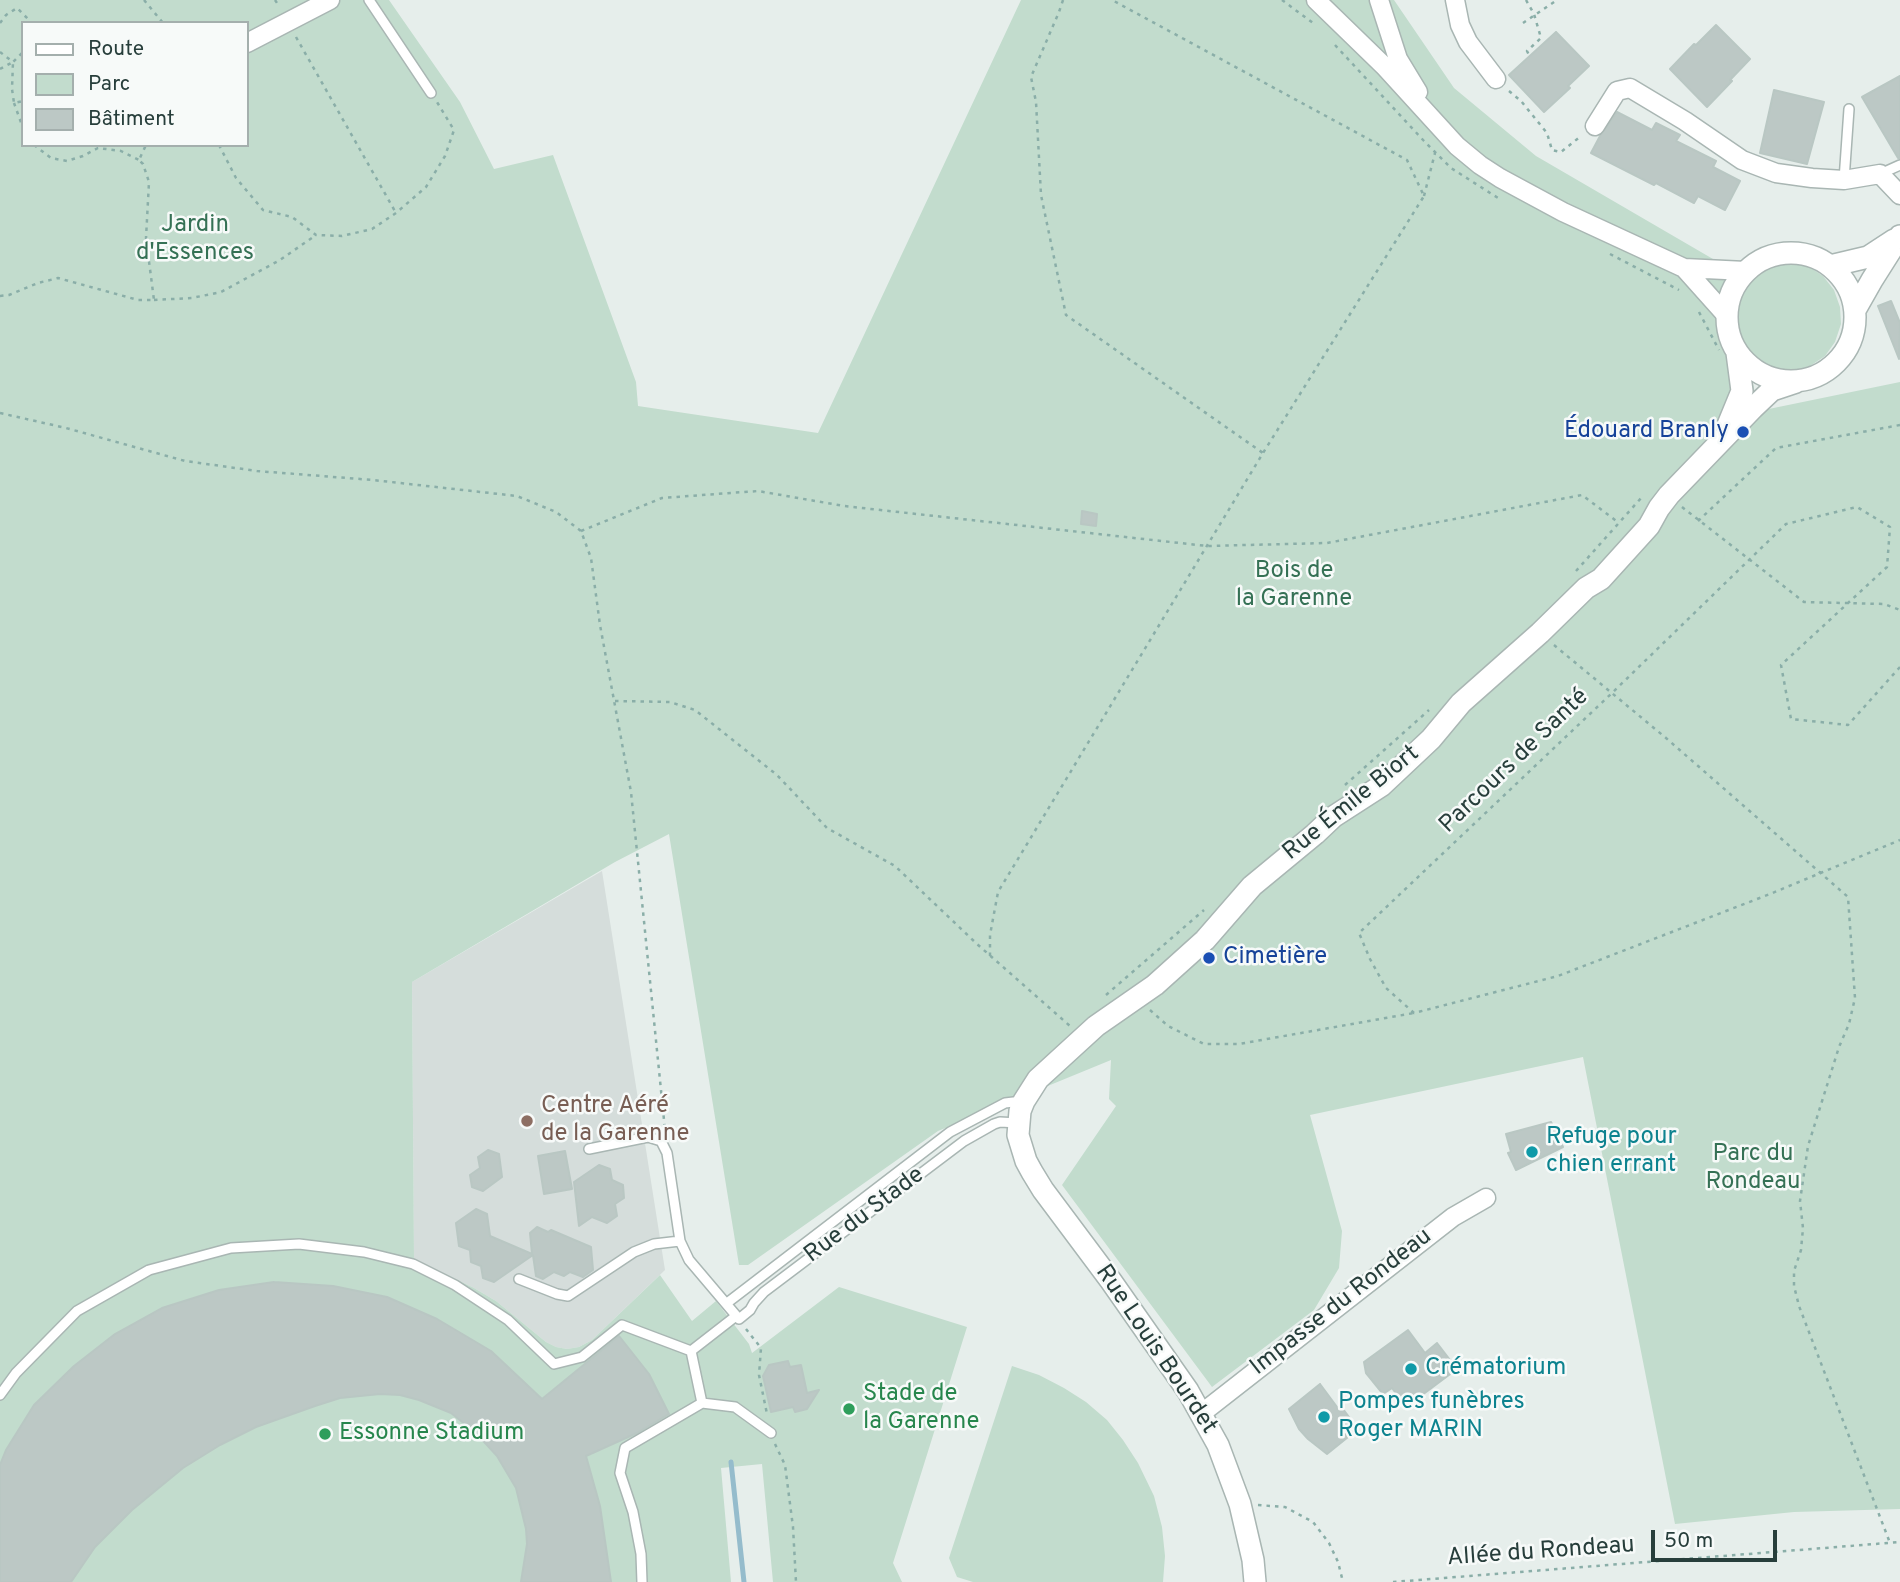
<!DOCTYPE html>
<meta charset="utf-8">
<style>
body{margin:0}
#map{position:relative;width:1900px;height:1582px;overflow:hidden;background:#e6eeeb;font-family:Overpass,sans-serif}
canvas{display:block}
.legend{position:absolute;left:21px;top:21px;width:228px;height:126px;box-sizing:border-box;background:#f7faf9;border:2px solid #a4afad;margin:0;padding:9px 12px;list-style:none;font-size:21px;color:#273e3b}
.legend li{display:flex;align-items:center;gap:14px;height:35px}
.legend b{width:35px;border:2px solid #a4afad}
.scale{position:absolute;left:1651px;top:1530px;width:126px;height:32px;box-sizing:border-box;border:4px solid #273e3b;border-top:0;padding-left:9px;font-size:21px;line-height:24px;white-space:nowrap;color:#273e3b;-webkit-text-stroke:5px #f7faf9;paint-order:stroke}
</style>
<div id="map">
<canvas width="1900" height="1582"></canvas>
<ul class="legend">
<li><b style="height:9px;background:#fff"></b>Route</li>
<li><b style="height:19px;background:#c2dccd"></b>Parc</li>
<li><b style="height:19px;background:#bcc8c5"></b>Bâtiment</li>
</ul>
<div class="scale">50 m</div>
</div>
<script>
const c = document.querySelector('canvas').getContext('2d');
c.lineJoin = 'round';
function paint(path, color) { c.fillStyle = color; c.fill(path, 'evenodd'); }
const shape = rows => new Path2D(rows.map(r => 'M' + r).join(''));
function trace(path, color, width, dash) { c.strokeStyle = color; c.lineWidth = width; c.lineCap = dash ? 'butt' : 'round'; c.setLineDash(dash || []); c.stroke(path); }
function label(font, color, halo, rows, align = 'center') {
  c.font = font + ' Overpass,sans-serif'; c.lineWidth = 5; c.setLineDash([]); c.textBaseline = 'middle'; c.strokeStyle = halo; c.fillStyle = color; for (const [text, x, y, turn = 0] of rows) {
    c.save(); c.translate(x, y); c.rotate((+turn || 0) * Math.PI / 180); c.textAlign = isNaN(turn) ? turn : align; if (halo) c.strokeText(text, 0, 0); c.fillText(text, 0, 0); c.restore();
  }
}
paint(shape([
 [602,871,665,1270,592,1340,579,1347,567,1349,556,1347,546,1342,496,1301,474,1288,414,1260,412,982]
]), '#d5dddb');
paint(shape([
 [0,0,389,0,460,102,494,169,553,155,636,382,638,406,818,433,1021,0,1394,0,1454,88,1536,156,1725,266,1734,304,1744,284,1757,272,1773,264,1791,263,1808,266,1823,276,1834,290,1840,307,1841,324,1835,342,1825,356,1810,366,1793,371,1775,370,1758,363,1746,352,1759,411,1900,382,1900,1509,1794,1512,1675,1524,1583,1057,1310,1115,1342,1231,1339,1268,1314,1310,1212,1387,1062,1185,1116,1106,1109,1099,1111,1060,938,1131,748,1265,739,1265,669,834,615,862,412,982,414,1259,474,1288,496,1301,546,1342,556,1347,567,1349,579,1347,592,1340,660,1275,692,1321,716,1301,749,1344,752,1353,839,1287,967,1327,893,1563,902,1582,773,1582,762,1464,721,1468,731,1582,0,1582],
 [23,23,247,23,247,145,23,145],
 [1012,1366,1039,1375,1064,1388,1086,1402,1107,1420,1123,1440,1138,1463,1154,1496,1162,1527,1165,1556,1163,1582,973,1582,957,1577,949,1558]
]), '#c2dccd');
trace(shape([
 [731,1462,744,1582]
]), '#95bccc', 5);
const building = shape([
 [1716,25,1750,59,1730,80,1732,81,1707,107,1670,69,1694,44,1696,45,1716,25],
 [1556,32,1589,66,1568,86,1570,88,1544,112,1509,75,1556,32],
 [1900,76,1900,158,1898,158,1862,97,1900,76],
 [1774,90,1824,102,1807,164,1760,153,1774,90],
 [1617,112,1652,130,1656,123,1680,135,1676,141,1716,161,1713,167,1740,181,1725,210,1698,196,1694,203,1656,183,1654,185,1591,153,1600,136,1617,112],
 [1891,301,1900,323,1899,359,1878,306,1891,301],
 [1082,511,1097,514,1096,526,1081,524,1082,511],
 [1551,1122,1563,1147,1516,1170,1508,1153,1511,1152,1506,1134,1551,1122],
 [488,1150,499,1154,502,1177,483,1191,472,1187,470,1175,480,1168,478,1157,488,1150],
 [565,1151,572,1189,544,1194,538,1156,565,1151],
 [599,1165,610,1169,612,1180,623,1185,624,1198,615,1204,617,1216,607,1223,592,1217,579,1226,574,1182,599,1165],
 [476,1209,487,1214,490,1236,532,1254,530,1233,537,1227,548,1232,551,1230,591,1247,593,1270,583,1277,570,1272,564,1276,554,1272,543,1279,536,1276,533,1255,494,1282,483,1278,481,1266,471,1262,470,1250,459,1246,456,1223,476,1209],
 [274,1282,333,1286,387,1297,437,1319,491,1351,542,1399,619,1336,649,1374,669,1414,637,1433,586,1456,600,1506,611,1582,521,1582,527,1544,526,1529,516,1488,497,1456,476,1433,451,1413,419,1400,400,1395,380,1394,340,1398,315,1406,256,1427,220,1445,183,1468,132,1510,95,1547,71,1582,0,1582,0,1465,6,1450,34,1405,74,1366,115,1334,162,1308,219,1290,274,1282],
 [1408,1330,1425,1353,1437,1343,1457,1369,1406,1407,1392,1388,1383,1394,1366,1373,1364,1362,1408,1330],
 [788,1361,790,1367,801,1365,807,1393,819,1390,807,1409,795,1412,793,1407,771,1412,763,1376,769,1365,788,1361],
 [1320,1384,1340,1411,1343,1409,1358,1429,1327,1454,1308,1439,1299,1429,1289,1409,1320,1384]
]);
paint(building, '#bcc8c5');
trace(building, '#b9c7c3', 2);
const service = shape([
 [369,0,431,93],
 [1880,174,1900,165],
 [1844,180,1849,109],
 [589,1149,648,1137,661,1141,667,1153,680,1241,689,1260,739,1319,750,1310,754,1303,764,1292,964,1141,994,1124,1000,1122,1018,1123],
 [519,1279,557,1294,568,1296,634,1252,654,1244,680,1241],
 [727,1303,950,1132,1005,1103,1022,1101],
 [0,1395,16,1373,77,1311,149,1270,231,1248,299,1244,364,1252,413,1264,455,1285,508,1320,554,1364,582,1357,622,1325,691,1351,736,1316],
 [702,1403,735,1407,771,1433],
 [642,1582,641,1554,633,1512,620,1473,625,1448,702,1403,691,1351]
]);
const minor = shape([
 [1316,0,1384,66,1457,146,1480,165,1500,178,1563,212,1684,268,1746,271],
 [1379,0,1398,59,1418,92],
 [1455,0,1460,25,1468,42,1496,79],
 [247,43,330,0],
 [1595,126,1617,91,1630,88,1685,121,1742,160,1776,173,1812,178,1844,180,1880,174,1900,195],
 [1684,268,1726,315],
 [1202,1413,1453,1217,1486,1198]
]);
const tertiary = shape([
 '1727 317a64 64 0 1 1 128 0a64 64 0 1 1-128 0Z',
 [1830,266,1868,257,1894,240],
 [1855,310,1872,280,1900,236],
 [1728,425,1742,391,1737,353],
 [1255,1582,1253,1560,1240,1504,1218,1445,1188,1391,1111,1281,1043,1190,1032,1172,1026,1161,1018,1135,1020,1111,1024,1101,1038,1079,1096,1026,1155,985,1205,940,1252,886,1315,834,1333,817,1381,786,1431,739,1461,703,1540,633,1586,588,1601,579,1649,526,1659,508,1669,495,1753,408,1772,390,1796,382]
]);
trace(service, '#a9b6b3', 12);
trace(minor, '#a9b6b3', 21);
trace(tertiary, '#a9b6b3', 24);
trace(shape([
 [144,0,163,23],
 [275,0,279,6],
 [1063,0,1059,12,1031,77,1036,102,1041,195,1066,315,1263,453],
 [1282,0,1313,23],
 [1526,0,1534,14,1541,38,1527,51,1529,55],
 [0,23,6,15,17,8,32,23],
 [1523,23,1557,0],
 [296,37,396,213],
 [1335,45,1424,141,1451,168,1498,198],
 [0,52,13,62,23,52],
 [0,69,13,62,12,89,14,103,23,101],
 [1509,91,1521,101,1547,133,1552,150,1561,152,1581,136],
 [14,103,23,128],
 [34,145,51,158,67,161,83,156,98,148,121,151,139,160],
 [219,145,236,178,263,210,292,217,316,235,342,236,372,229,396,213,426,187,445,156,454,130,437,102],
 [1424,196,1435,153],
 [1610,254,1679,290],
 [0,296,9,295,38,283,58,278,138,300,154,300,146,238,149,182,143,164,139,160,146,145],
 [154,300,192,298,221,292,280,260,316,235],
 [1699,312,1719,350],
 [0,413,66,428,185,461,257,471,373,480,517,496,556,512,581,531,591,558,600,625,631,792,665,1130],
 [1682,507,1804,602,1884,604,1900,610],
 [1698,521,1776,448,1900,425],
 [581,531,662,498,758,491,844,506,1207,546,1327,543,1582,495,1619,523],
 [1576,571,1642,497],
 [1554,645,1666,738,1848,897,1855,998,1849,1024,1839,1047,1808,1146,1800,1201,1803,1228,1801,1250,1794,1271,1794,1286,1799,1306,1890,1543],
 [1900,667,1848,725,1791,719,1781,665,1887,567,1890,527,1857,507,1786,524,1612,693,1359,933,1370,959,1386,988,1414,1013,1558,976,1770,894,1900,840],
 [615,701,670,702,695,710,777,775,827,828,895,866,977,944,1070,1026],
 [1345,785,1429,710],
 [990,956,990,935,998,892,1263,453,1424,196,1407,160,1112,0],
 [1106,995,1204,910],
 [1150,1010,1168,1026,1204,1044,1239,1044,1414,1013],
 [746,1329,761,1348,759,1375,767,1414],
 [775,1444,785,1465,793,1527,796,1582],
 [1258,1505,1285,1507,1313,1522,1329,1543,1338,1562,1343,1582],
 [1393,1582,1900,1542]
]), '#8aaea8', 2.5, [3.5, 5]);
trace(service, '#fff', 9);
trace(minor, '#fff', 18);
trace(tertiary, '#fff', 21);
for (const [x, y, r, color] of [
 [1743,432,7,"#1a4fb4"],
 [1209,958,7,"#1a4fb4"],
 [527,1121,7,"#8d6e63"],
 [1532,1152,7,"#0f9aa8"],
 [1411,1369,7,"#0f9aa8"],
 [849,1409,7,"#2e9e5b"],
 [1324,1417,7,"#0f9aa8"],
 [325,1434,7,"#2e9e5b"]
]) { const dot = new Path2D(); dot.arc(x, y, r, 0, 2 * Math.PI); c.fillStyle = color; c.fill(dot); trace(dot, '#f7faf9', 2.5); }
label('24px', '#357155', '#f7faf9', [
 ["Jardin",195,226],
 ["d'Essences",195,254],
 ["Bois de",1294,572],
 ["la Garenne",1294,600],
 ["Parc du",1753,1155],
 ["Rondeau",1753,1183]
]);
label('24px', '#164399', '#f7faf9', [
 ["Édouard Branly",1729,432],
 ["Cimetière",1223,958,"left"]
], 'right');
label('24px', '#273e3b', '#f7faf9', [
 ["Parcours de Santé",1515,762,-44],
 ["Rue Émile Biort",1352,804,-39],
 ["Rue du Stade",865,1216,-37],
 ["Impasse du Rondeau",1342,1303,-38],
 ["Rue Louis Bourdet",1155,1350,56],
 ["Allée du Rondeau",1541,1553,-4]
]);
label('24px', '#785e54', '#f7faf9', [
 ["Centre Aéré",541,1107],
 ["de la Garenne",541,1135]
], 'left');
label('24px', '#0d838f', '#f7faf9', [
 ["Refuge pour",1546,1138],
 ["chien errant",1546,1166],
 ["Crématorium",1425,1369],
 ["Pompes funèbres",1338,1403],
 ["Roger MARIN",1338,1431]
], 'left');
label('24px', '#27864d', '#f7faf9', [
 ["Stade de",863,1395],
 ["la Garenne",863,1423],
 ["Essonne Stadium",339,1434]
], 'left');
</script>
